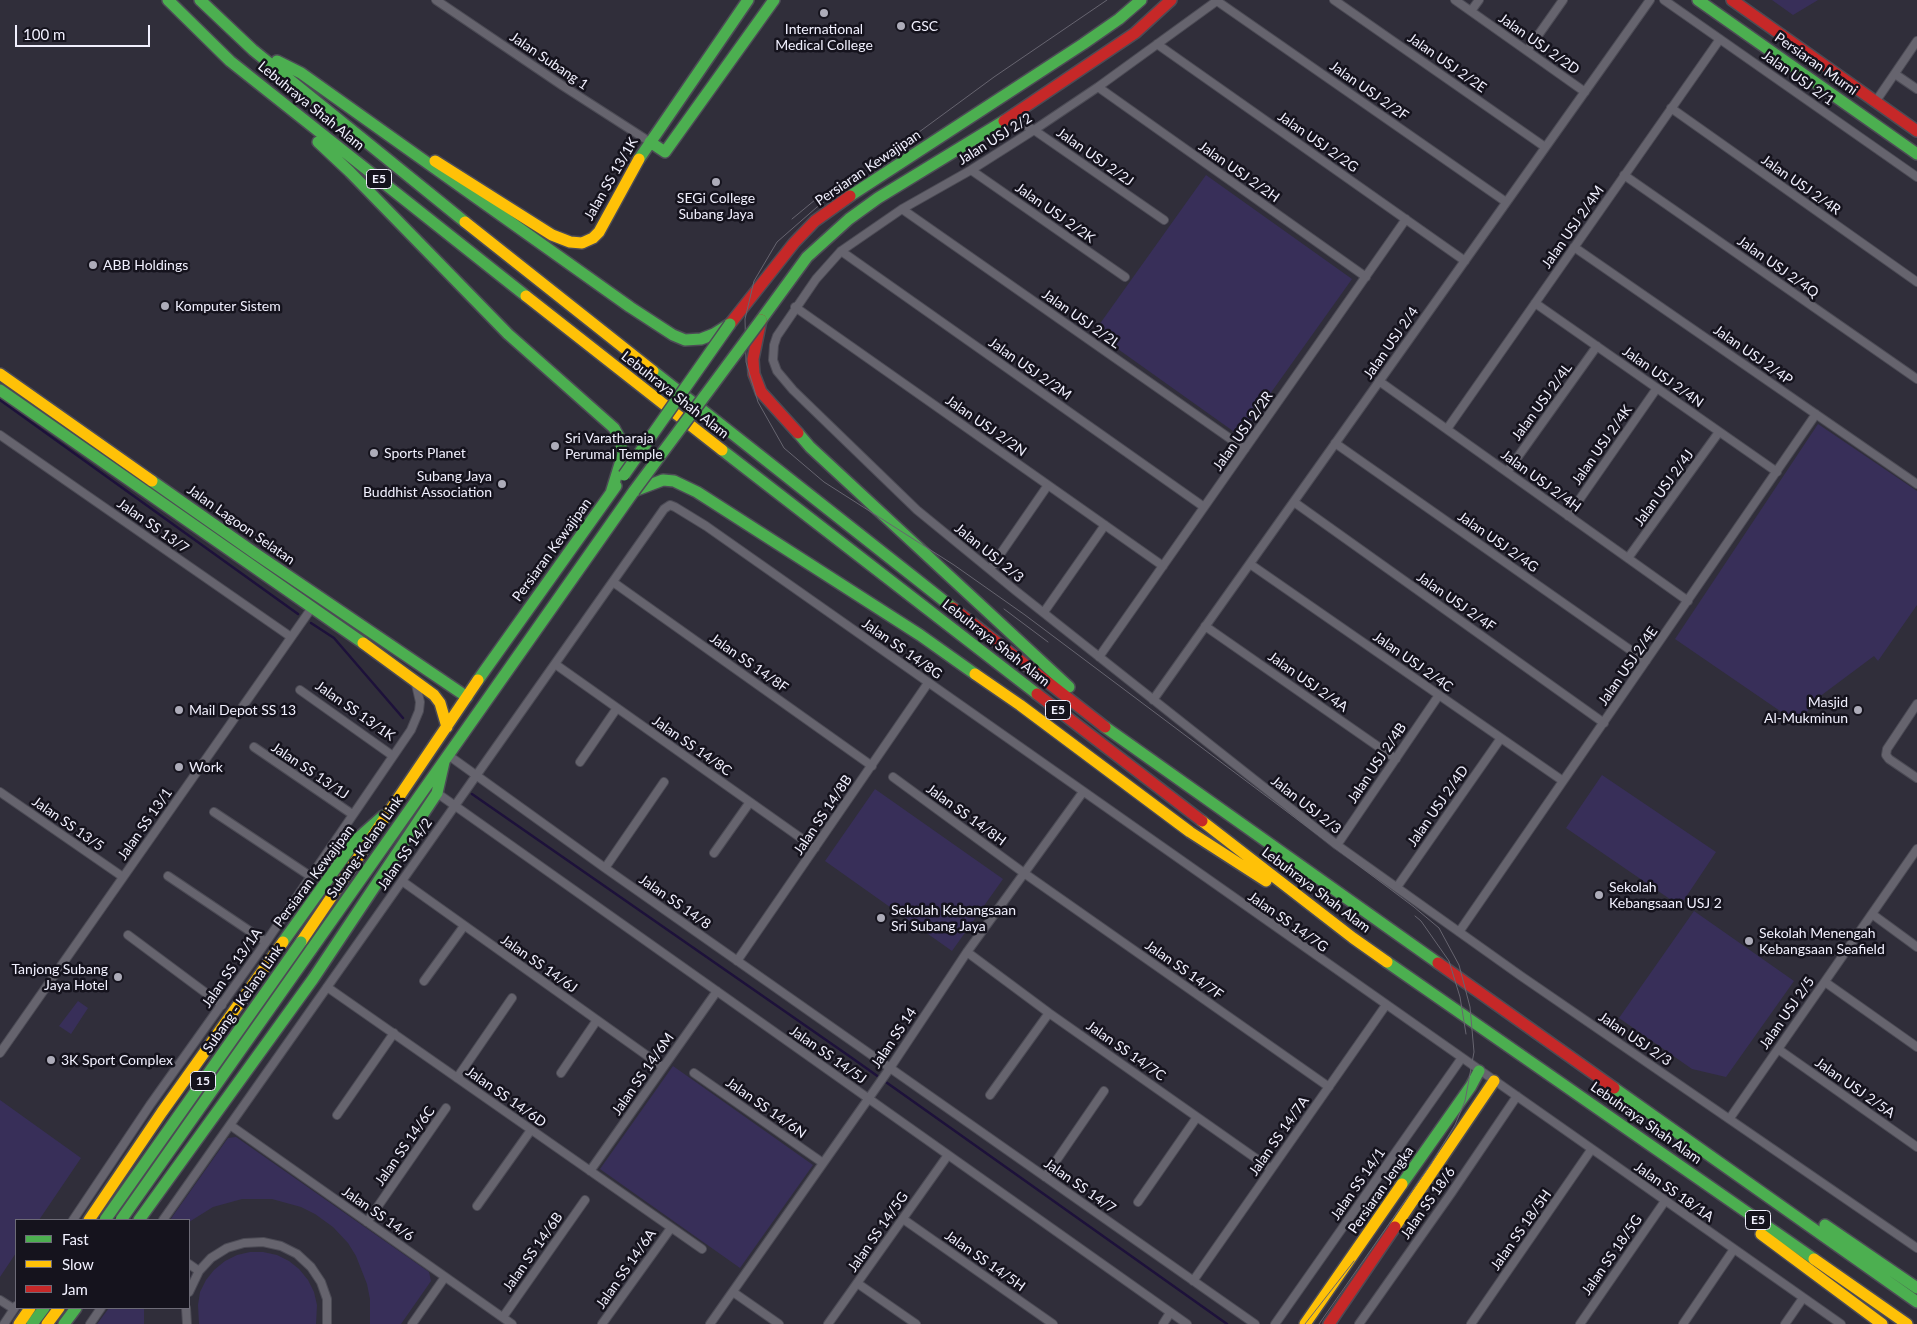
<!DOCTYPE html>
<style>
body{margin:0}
#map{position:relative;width:1917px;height:1324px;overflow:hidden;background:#302e3a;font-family:Lato,sans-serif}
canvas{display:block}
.legend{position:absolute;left:15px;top:1219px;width:175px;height:90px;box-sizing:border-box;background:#15131d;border:1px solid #6d6b77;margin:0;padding:6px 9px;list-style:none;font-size:15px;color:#f1f0fe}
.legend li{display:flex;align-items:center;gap:10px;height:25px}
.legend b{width:25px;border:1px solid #6d6b77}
.scale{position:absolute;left:15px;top:25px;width:135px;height:22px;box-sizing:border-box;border:2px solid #f1f0fe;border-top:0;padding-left:6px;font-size:15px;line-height:18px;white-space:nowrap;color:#f1f0fe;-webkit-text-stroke:4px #15131d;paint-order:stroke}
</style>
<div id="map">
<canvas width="1917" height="1324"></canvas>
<ul class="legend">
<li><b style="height:6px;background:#4caf50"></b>Fast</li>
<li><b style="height:6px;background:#ffc107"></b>Slow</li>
<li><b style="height:6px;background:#c62828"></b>Jam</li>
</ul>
<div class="scale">100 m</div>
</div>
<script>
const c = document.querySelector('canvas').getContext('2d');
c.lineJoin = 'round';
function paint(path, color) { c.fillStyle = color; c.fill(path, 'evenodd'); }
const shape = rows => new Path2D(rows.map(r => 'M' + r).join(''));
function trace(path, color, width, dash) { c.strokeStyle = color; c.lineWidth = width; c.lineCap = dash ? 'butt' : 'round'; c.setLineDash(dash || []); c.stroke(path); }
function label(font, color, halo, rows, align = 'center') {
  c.font = font + ' Lato,sans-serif'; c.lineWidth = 5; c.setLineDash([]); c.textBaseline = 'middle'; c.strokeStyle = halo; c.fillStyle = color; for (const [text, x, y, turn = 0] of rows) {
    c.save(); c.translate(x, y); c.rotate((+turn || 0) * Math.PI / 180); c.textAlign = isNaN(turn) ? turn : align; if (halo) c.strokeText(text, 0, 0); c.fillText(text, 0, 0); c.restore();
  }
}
paint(shape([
 [1772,0,1818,0,1793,15],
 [1206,175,1352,279,1240,436,1094,332],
 [1818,424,1917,491,1917,605,1878,661,1874,656,1815,700,1799,724,1675,639],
 [1602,775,1716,852,1680,906,1566,828],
 [875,789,1003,879,952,951,825,861],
 [1694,911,1794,981,1726,1077,1692,1069,1619,1018],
 [78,1001,88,1008,71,1034,59,1026],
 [673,1066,813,1165,740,1268,600,1169],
 [0,1100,81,1158,39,1220,16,1220,16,1253,0,1277],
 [236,1137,429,1272,431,1281,401,1324,370,1324,370,1299,367,1284,356,1256,348,1243,333,1227,315,1214,301,1207,272,1199,242,1199,213,1207,189,1222,189,1220,170,1220,228,1138],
 [250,1252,263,1252,277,1255,289,1261,299,1269,308,1280,314,1292,317,1305,316,1324,199,1324,198,1305,200,1292,206,1280,214,1270,225,1261,237,1255],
 [109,1308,144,1308,144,1324,97,1324]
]), '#382f59');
trace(shape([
 [0,400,298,614],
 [311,623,334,638,403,718],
 [472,794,852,1058,1227,1324]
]), '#1d113a', 2.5);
const street = shape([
 [436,0,563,86,650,142],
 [1218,0,1098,87,1034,130,971,170,902,209,841,251,816,279,777,336,774,345,773,360,777,371,793,390,917,510,1016,591,1337,845,1521,976,1917,1248],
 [1334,0,1545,147],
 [1455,0,1585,92],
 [1664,0,1917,177],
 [1217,1,1506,202],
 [1471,11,1479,0],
 [1157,44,1465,261],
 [1527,51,1563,0],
 [1895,74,1917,89],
 [1098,87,1366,277],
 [1876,101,1917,41],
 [1671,108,1917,282],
 [1010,117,1034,130,1164,220],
 [971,170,1125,277],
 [1624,175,1917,379],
 [902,209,1245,449],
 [1574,247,1917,484],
 [841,251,1204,507],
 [1535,303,1777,472],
 [795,307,1163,566],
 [1379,381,1688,601],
 [1447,429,1720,39],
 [0,435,291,637],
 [1335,443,1646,661],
 [1507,472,1597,346],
 [1294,502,1604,723],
 [1568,516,1657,388],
 [1628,558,1719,432],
 [1250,564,1563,781],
 [990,569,1048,485],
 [613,582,872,766],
 [1044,612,1105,525],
 [1205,626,1396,759],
 [1099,657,1406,219],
 [555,664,815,848],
 [300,690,393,756],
 [1153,700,1650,0],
 [1917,704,1887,749,1886,755,1889,759,1917,778],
 [254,747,352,814],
 [448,755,605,868,1255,1324],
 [580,762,617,708],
 [893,777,1024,873,1329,1087],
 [0,792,123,877],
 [437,793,1187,1324],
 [214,812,310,876,347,847],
 [1337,845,1439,695],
 [714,853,750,802],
 [605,868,664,782],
 [168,876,266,942],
 [402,881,663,1067],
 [1397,887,1501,738],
 [1872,914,1917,947],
 [1459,932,1816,414],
 [128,935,222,1005],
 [967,952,1049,1013,1271,1169],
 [737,961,928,683],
 [424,981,464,926],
 [1825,982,1917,1047],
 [327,987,702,1249],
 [1778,1049,1917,1147],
 [0,1053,311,609],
 [561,1073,597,1020],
 [694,1073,823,1163],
 [457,1078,512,998],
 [990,1095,1049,1013],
 [337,1115,394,1033],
 [1730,1118,1917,849],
 [230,1125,512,1324],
 [590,1171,717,991],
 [1045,1177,1104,1091],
 [1138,1202,1197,1117],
 [477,1206,531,1130],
 [903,1219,1053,1324],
 [73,1220,150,1105,266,942,411,730,419,711,420,702,415,680],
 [163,1220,664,509,670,505,675,507,706,526,1841,1324],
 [367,1222,446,1108],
 [189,1264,199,1271],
 [1193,1281,1386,1005],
 [857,1283,916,1324],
 [189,1292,199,1271,211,1258,227,1248,244,1243,263,1242,281,1246,297,1254,311,1267,321,1282,327,1299,327,1324],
 [733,1292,779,1324],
 [0,1300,14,1309],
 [186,1308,187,1324],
 [503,1317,585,1200],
 [4,1324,16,1306],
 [90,1324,101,1308],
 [412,1324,445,1277],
 [602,1324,671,1228],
 [710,1324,890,1068,967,952,1083,792],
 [828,1324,948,1155],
 [1163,1324,1170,1313],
 [1275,1324,1461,1059],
 [1359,1324,1452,1192,1517,1096],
 [1471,1324,1591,1150],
 [1580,1324,1665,1201],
 [1683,1324,1734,1249],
 [1785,1324,1803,1298]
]);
const fast = shape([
 [168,0,230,61,526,296],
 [200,0,253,50,465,222],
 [1698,0,1917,154],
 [277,61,301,73,630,307,673,335,685,340,701,339,714,334,730,324],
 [318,142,350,172,508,334,614,428,620,439,623,454,611,493],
 [650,142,665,152,774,0],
 [639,159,748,0],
 [850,196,1083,44,1119,19,1141,0],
 [761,320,807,257,849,219,878,198,1004,121],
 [653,371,953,608],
 [0,390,363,643],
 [798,433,810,447,1069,687],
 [722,450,1037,694],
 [152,481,256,554,467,697],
 [634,491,663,480,674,481,697,492,920,635,975,674],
 [478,680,616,486],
 [1105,727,1438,963],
 [283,942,356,840,383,816],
 [311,950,634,491],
 [1387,962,1814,1259],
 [1614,1088,1917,1302],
 [1402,1184,1471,1086,1479,1071],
 [139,1220,313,979,437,793,444,762],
 [1825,1225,1917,1288],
 [32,1324,44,1308],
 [64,1324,76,1308]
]);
const slow = shape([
 [435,161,552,235,570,242,582,243,593,238,599,232,639,159],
 [465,222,653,371],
 [526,296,722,450],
 [0,374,152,481],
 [363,643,434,695,440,703,447,727],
 [975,674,1020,705,1190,832,1266,881],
 [1202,821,1353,938,1387,962],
 [301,942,478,680],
 [89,1220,162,1112,283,942],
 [1395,1227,1494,1081],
 [1761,1234,1882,1324],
 [1814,1259,1907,1324],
 [19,1324,30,1308],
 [47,1324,59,1308],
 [1305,1324,1402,1184]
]);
const jam = shape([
 [1732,0,1917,131],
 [1004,121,1135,33,1171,0],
 [761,320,753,359,754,374,761,392,798,433],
 [730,324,794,243,815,221,850,196],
 [953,608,1105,727],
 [1037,694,1202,821],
 [1438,963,1614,1088],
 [1329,1324,1395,1227]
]);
trace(street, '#4c4b55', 10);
trace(fast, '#4c4b55', 14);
trace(slow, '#4c4b55', 14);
trace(jam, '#4c4b55', 14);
trace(street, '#66646e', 8);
trace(fast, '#4caf50', 11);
trace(slow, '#ffc107', 11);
trace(jam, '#c62828', 11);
trace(shape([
 [1107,0,994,77,817,207,777,242,754,281,745,319,746,362,758,402,784,448,824,482,954,565,1025,615,1414,907,1439,928,1459,965,1470,1007,1474,1052,1465,1101,1455,1125,1431,1164,1319,1324],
 [792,219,821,195],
 [1004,609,1048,642],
 [1415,916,1421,921,1449,961,1460,997,1466,1034],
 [1305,1324,1354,1261]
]), '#676570', 1);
const fastBridge = shape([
 [624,475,730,324],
 [634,491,761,320],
 [105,1220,301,942],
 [121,1220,311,950]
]);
trace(fastBridge, '#4c4b55', 14, []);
trace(fastBridge, '#4caf50', 11);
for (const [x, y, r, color] of [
 [824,13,5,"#adacb9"],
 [901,26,5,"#adacb9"],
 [716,182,5,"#adacb9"],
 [93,265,5,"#adacb9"],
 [165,306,5,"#adacb9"],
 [555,446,5,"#adacb9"],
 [374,453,5,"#adacb9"],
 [502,484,5,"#adacb9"],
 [179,710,5,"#adacb9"],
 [1858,710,5,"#adacb9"],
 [179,767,5,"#adacb9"],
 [1599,895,5,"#adacb9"],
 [881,918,5,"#adacb9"],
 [1749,941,5,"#adacb9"],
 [118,977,5,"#adacb9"],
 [51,1060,5,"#adacb9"]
]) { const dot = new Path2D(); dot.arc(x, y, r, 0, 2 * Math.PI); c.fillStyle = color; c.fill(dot); trace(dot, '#15131d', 2); }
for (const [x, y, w] of [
 [379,179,25],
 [1058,710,25],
 [203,1081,25],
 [1758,1220,25]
]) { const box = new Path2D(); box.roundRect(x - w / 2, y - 9.5, w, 19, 4); c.fillStyle = '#15131d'; c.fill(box); trace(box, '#f1f0fe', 1); }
label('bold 12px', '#f1f0fe', null, [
 ["E5",379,179],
 ["E5",1058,710],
 ["15",203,1081],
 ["E5",1758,1220]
]);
label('14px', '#f1f0fe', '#15131d', [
 ["GSC",911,26],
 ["International",824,29,"center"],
 ["Medical College",824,45,"center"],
 ["SEGi College",716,198,"center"],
 ["Subang Jaya",716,214,"center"],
 ["ABB Holdings",103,265],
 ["Komputer Sistem",175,306],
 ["Sri Varatharaja",565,438],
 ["Perumal Temple",565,454],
 ["Sports Planet",384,453],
 ["Subang Jaya",492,476,"right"],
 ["Buddhist Association",492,492,"right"],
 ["Masjid",1848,702,"right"],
 ["Al-Mukminun",1848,718,"right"],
 ["Mail Depot SS 13",189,710],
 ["Work",189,767],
 ["Sekolah",1609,887],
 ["Kebangsaan USJ 2",1609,903],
 ["Sekolah Kebangsaan",891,910],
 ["Sri Subang Jaya",891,926],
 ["Sekolah Menengah",1759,933],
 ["Kebangsaan Seafield",1759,949],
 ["Tanjong Subang",108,969,"right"],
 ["Jaya Hotel",108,985,"right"],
 ["3K Sport Complex",61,1060]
], 'left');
label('14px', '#f1f0fe', '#15131d', [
 ["Jalan USJ 2/2D",1539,44,35],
 ["Jalan Subang 1",549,61,34],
 ["Jalan USJ 2/2E",1447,63,35],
 ["Persiaran Murni",1816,64,35],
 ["Jalan USJ 2/1",1798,78,35],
 ["Jalan USJ 2/2F",1369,91,35],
 ["Lebuhraya Shah Alam",311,106,39],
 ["Jalan USJ 2/2",995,139,-32],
 ["Jalan USJ 2/2G",1318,142,35],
 ["Jalan USJ 2/2J",1095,157,35],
 ["Persiaran Kewajipan",868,168,-34],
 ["Jalan USJ 2/2H",1239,172,35],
 ["Jalan SS 13/1K",611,179,-60],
 ["Jalan USJ 2/4R",1801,185,35],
 ["Jalan USJ 2/2K",1055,213,35],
 ["Jalan USJ 2/4M",1573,227,-55],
 ["Jalan USJ 2/4Q",1778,267,35],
 ["Jalan USJ 2/2L",1081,319,35],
 ["Jalan USJ 2/4",1391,343,-55],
 ["Jalan USJ 2/4P",1753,355,35],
 ["Jalan USJ 2/2M",1030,369,35],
 ["Jalan USJ 2/4N",1663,377,35],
 ["Lebuhraya Shah Alam",675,395,38],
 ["Jalan USJ 2/4L",1542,402,-54],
 ["Jalan USJ 2/2N",986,426,35],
 ["Jalan USJ 2/2R",1243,431,-55],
 ["Jalan USJ 2/4K",1602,445,-55],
 ["Jalan USJ 2/4H",1541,481,36],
 ["Jalan USJ 2/4J",1664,488,-54],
 ["Jalan Lagoon Selatan",241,525,35],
 ["Jalan SS 13/7",153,526,35],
 ["Jalan USJ 2/4G",1498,542,35],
 ["Persiaran Kewajipan",552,550,-54],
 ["Jalan USJ 2/3",989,553,39],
 ["Jalan USJ 2/4F",1456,602,35],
 ["Lebuhraya Shah Alam",996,643,38],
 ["Jalan SS 14/8G",902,649,35],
 ["Jalan USJ 2/4C",1413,662,35],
 ["Jalan SS 14/8F",749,663,35],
 ["Jalan USJ 2/4E",1628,666,-55],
 ["Jalan USJ 2/4A",1308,682,35],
 ["Jalan SS 13/1K",355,711,35],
 ["Jalan SS 14/8C",692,746,35],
 ["Jalan USJ 2/4B",1377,763,-56],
 ["Jalan SS 13/1J",310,771,34],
 ["Jalan USJ 2/3",1306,805,38],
 ["Jalan USJ 2/4D",1438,806,-55],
 ["Jalan SS 14/8B",823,815,-56],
 ["Jalan SS 14/8H",966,815,36],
 ["Jalan SS 13/5",68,824,35],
 ["Jalan SS 13/1",145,824,-55],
 ["Subang-Kelana Link",365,847,-55],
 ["Jalan SS 14/2",405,854,-55],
 ["Persiaran Kewajipan",314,876,-53],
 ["Lebuhraya Shah Alam",1316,890,37],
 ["Jalan SS 14/8",675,902,35],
 ["Jalan SS 14/7G",1288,922,35],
 ["Jalan SS 14/6J",539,964,35],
 ["Jalan SS 13/1A",232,968,-55],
 ["Jalan SS 14/7F",1184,970,35],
 ["Subang - Kelana Link",243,999,-55],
 ["Jalan USJ 2/5",1787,1013,-55],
 ["Jalan SS 14",894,1038,-56],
 ["Jalan USJ 2/3",1635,1039,34],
 ["Jalan SS 14/7C",1126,1051,35],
 ["Jalan SS 14/5J",828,1055,35],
 ["Jalan SS 14/6M",643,1074,-55],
 ["Jalan USJ 2/5A",1855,1088,35],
 ["Jalan SS 14/6D",506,1097,35],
 ["Jalan SS 14/6N",766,1108,35],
 ["Lebuhraya Shah Alam",1646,1123,35],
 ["Jalan SS 14/7A",1279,1136,-55],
 ["Jalan SS 14/6C",405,1146,-55],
 ["Jalan SS 14/1",1358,1184,-55],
 ["Jalan SS 14/7",1080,1186,35],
 ["Persiaran Jengka",1381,1190,-55],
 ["Jalan SS 18/1A",1674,1192,35],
 ["Jalan SS 18/6",1428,1203,-55],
 ["Jalan SS 14/6",378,1214,35],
 ["Jalan SS 18/5H",1521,1230,-55],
 ["Jalan SS 14/5G",878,1232,-55],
 ["Jalan SS 14/6B",533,1252,-55],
 ["Jalan SS 18/5G",1612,1255,-55],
 ["Jalan SS 14/5H",985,1261,35],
 ["Jalan SS 14/6A",626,1269,-55]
]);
</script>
